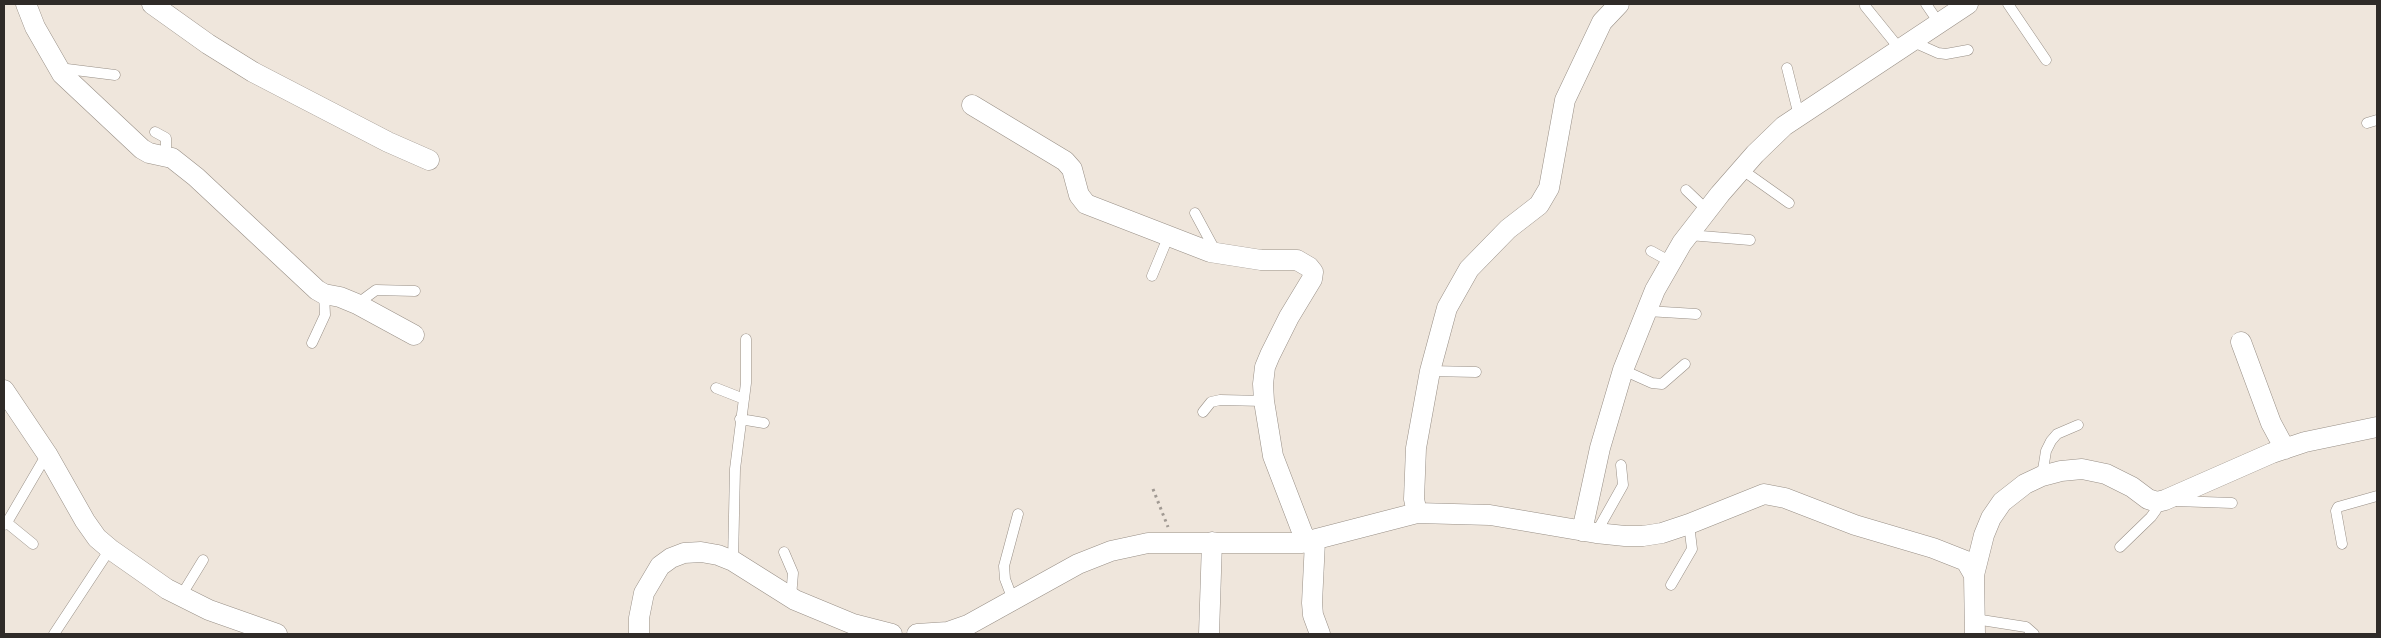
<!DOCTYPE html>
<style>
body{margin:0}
#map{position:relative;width:2381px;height:638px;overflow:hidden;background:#efe6dc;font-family:Commissioner,sans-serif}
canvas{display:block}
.frame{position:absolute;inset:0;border:5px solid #2f2b28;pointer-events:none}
</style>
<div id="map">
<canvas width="2381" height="638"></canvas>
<div class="frame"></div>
</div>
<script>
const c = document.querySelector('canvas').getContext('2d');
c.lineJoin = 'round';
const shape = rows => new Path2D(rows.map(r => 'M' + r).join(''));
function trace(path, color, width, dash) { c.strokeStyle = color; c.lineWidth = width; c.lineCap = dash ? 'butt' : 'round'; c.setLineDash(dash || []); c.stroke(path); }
const service = shape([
 [1926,4,1939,23],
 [2008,4,2046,60],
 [1865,6,1899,48],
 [1911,41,1938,53,1946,54,1968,50],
 [59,68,115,75],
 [1787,68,1799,116],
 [2367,123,2377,120],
 [155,132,166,138,166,155],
 [1741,169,1789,203],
 [1686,190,1707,210],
 [1195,213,1216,252],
 [1689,235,1750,240],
 [1651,251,1671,262],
 [1152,276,1169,235],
 [357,304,376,290,415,291],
 [1647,311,1696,314],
 [312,343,325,315,324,294],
 [1623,370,1652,383,1662,384,1685,364],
 [1430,371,1476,372],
 [716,388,744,399],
 [1203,412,1211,402,1220,400,1264,401],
 [740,419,764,423],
 [2042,476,2046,451,2051,441,2057,434,2078,425],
 [2176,501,2232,503],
 [6,522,33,544],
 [4,525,9,519,47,454],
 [1596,533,1623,485,1621,465],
 [2342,544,2336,511,2338,507,2377,496],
 [2120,547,2151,517,2156,510,2157,502],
 [784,552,793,573,791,597],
 [733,561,735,469,746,383,746,339],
 [1671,585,1692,549,1689,524],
 [181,596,203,560],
 [1013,600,1005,579,1004,566,1018,514],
 [1975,619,2026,627,2034,634],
 [54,634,110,549]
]);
const minor = shape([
 [26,4,35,27,62,74,142,149,149,153,172,158,196,177,317,290,324,294,340,297,357,304,414,335],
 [152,4,208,44,253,72,388,142,429,160],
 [972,105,1065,161,1072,169,1079,195,1086,204,1210,252,1261,260,1297,260,1309,267,1313,272,1312,279,1289,317,1270,355,1265,367,1263,384,1264,401,1273,456,1306,542],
 [2241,342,2271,423,2285,449],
 [4,390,47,454,85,521,97,538,110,549,167,589,209,610,277,634],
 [1417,513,1414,499,1416,448,1430,371,1447,308,1469,269,1508,229,1539,205,1549,188,1565,100,1602,22,1619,4],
 [1582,531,1600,448,1623,370,1655,290,1682,243,1720,194,1755,154,1784,126,1968,4],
 [1315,541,1312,603,1313,615,1320,634],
 [1974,575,1984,535,1991,518,2002,502,2025,484,2042,476,2061,471,2082,469,2106,474,2132,487,2148,499,2157,502,2165,500,2272,453,2305,442,2377,427],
 [639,634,639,618,644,593,660,566,671,558,684,553,701,552,718,555,733,561,795,600,853,624,892,634],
 [917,634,948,632,968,625,1078,564,1111,551,1148,543,1301,543,1417,513,1490,515,1596,533,1625,536,1643,536,1662,533,1689,524,1764,494,1785,498,1855,525,1933,548,1966,561,1974,575,1975,634],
 [1209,634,1212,542]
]);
trace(service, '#988f86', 11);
trace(minor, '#988f86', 21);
trace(shape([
 [1153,489,1168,527]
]), '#a09992', 3, [2.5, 4]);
trace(service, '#fff', 10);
trace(minor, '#fff', 20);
</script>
